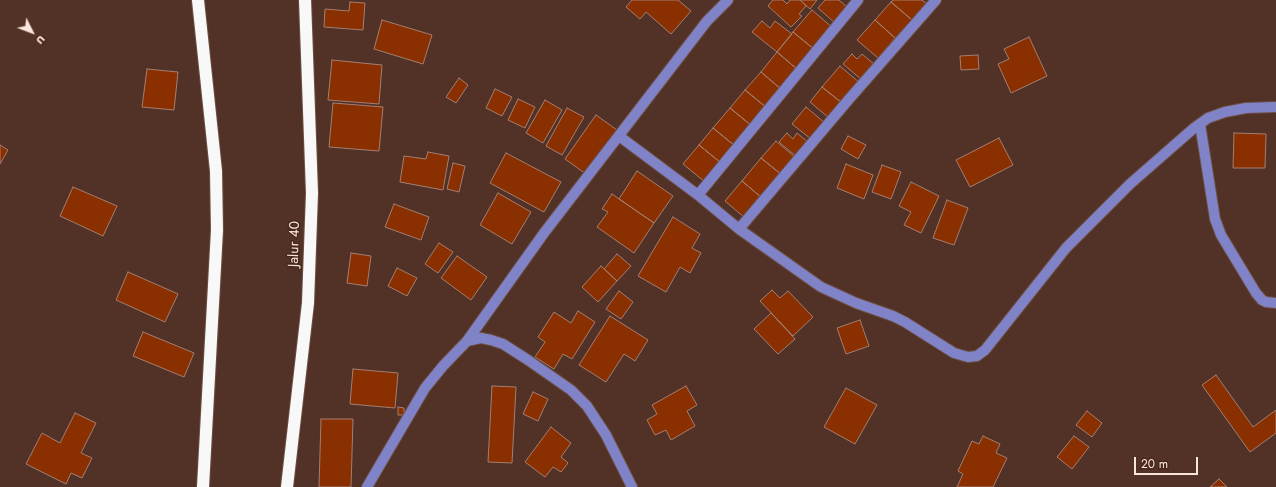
<!DOCTYPE html>
<style>
body{margin:0}
#map{position:relative;width:1276px;height:487px;overflow:hidden;background:#523227;font-family:Jost,sans-serif}
canvas{display:block}
.north{position:absolute;left:12px;top:12px;width:40px;height:40px;-webkit-text-stroke:3px #47281d;paint-order:stroke;rotate:132deg;font-size:11px;font-weight:700;line-height:16px;text-align:center;color:#fae5dd}
.north::after{content:'';display:block;margin:auto;width:14px;height:18px;background:#fae5dd;clip-path:polygon(50% 0,100% 100%,50% 72%,0 100%)}
.scale{position:absolute;left:1134px;top:457px;width:64px;height:18px;box-sizing:border-box;border:2px solid #fae5dd;border-top:0;padding-left:5px;font-size:12px;line-height:14px;white-space:nowrap;color:#fae5dd;-webkit-text-stroke:3px #47281d;paint-order:stroke}
</style>
<div id="map">
<canvas width="1276" height="487"></canvas>
<div class="north">U</div>
<div class="scale">20 m</div>
</div>
<script>
const c = document.querySelector('canvas').getContext('2d');
c.lineJoin = 'round';
function paint(path, color) { c.fillStyle = color; c.fill(path, 'evenodd'); }
const shape = rows => new Path2D(rows.map(r => 'M' + r).join(''));
function trace(path, color, width, dash) { c.strokeStyle = color; c.lineWidth = width; c.lineCap = dash ? 'butt' : 'round'; c.setLineDash(dash || []); c.stroke(path); }
function label(font, color, halo, rows, align = 'center') {
  c.font = font + ' Jost,sans-serif'; c.lineWidth = 3; c.setLineDash([]); c.textBaseline = 'middle'; c.strokeStyle = halo; c.fillStyle = color; for (const [text, x, y, turn = 0] of rows) {
    c.save(); c.translate(x, y); c.rotate((+turn || 0) * Math.PI / 180); c.textAlign = isNaN(turn) ? turn : align; if (halo) c.strokeText(text, 0, 0); c.fillText(text, 0, 0); c.restore();
  }
}
const building = shape([
 [632,0,678,0,691,11,671,34,646,12,640,19,626,7,632,0],
 [773,0,783,0,787,4,790,0,800,0,806,6,799,14,802,16,791,27,768,6,773,0],
 [800,0,817,0,810,9,800,0],
 [825,0,839,0,848,8,835,23,818,8,825,0],
 [893,0,922,0,926,3,912,20,891,2,893,0],
 [350,2,365,3,363,30,324,27,325,9,349,11,350,2],
 [891,2,912,20,895,38,875,20,891,2],
 [812,10,833,28,815,50,793,32,812,10],
 [382,20,432,35,423,64,374,49,382,20],
 [875,20,895,38,878,58,857,40,875,20],
 [762,21,770,28,775,21,792,34,777,52,752,32,762,21],
 [793,32,815,50,798,70,777,52,793,32],
 [1029,37,1047,76,1011,93,998,64,1009,59,1004,49,1029,37],
 [777,52,798,70,782,90,761,72,777,52],
 [852,54,857,59,862,54,875,65,862,80,843,64,852,54],
 [978,55,979,69,961,70,960,56,978,55],
 [332,60,382,65,379,104,328,100,332,60],
 [840,66,860,83,842,103,822,87,840,66],
 [147,69,178,72,174,110,142,107,147,69],
 [761,72,782,90,767,108,745,90,761,72],
 [459,78,468,85,456,103,446,97,459,78],
 [822,87,842,103,829,118,810,102,822,87],
 [495,89,512,97,502,116,486,108,495,89],
 [745,90,767,108,752,126,730,108,745,90],
 [518,99,535,107,525,128,508,120,518,99],
 [545,100,562,110,543,143,526,133,545,100],
 [333,103,383,107,379,151,329,147,333,103],
 [806,107,825,123,811,139,792,124,806,107],
 [567,108,584,117,562,155,546,146,567,108],
 [730,108,752,126,735,146,713,128,730,108],
 [596,115,617,130,586,174,565,159,596,115],
 [713,128,735,146,721,163,699,145,713,128],
 [787,133,793,139,797,133,809,143,797,157,779,142,787,133],
 [1234,133,1266,134,1265,168,1233,168,1234,133],
 [848,136,866,145,858,159,841,149,848,136],
 [999,138,1013,165,970,187,956,160,999,138],
 [776,141,796,158,782,175,761,158,776,141],
 [0,145,8,150,0,164,0,145],
 [699,145,721,163,705,182,683,164,699,145],
 [428,152,449,156,443,190,400,182,404,156,426,159,428,152],
 [506,153,561,182,544,212,490,183,506,153],
 [761,158,782,175,762,198,742,181,761,158],
 [453,163,465,166,459,192,447,189,453,163],
 [846,164,873,175,864,199,837,188,846,164],
 [882,165,901,172,891,199,872,192,882,165],
 [637,171,673,196,654,223,619,199,637,171],
 [742,181,762,198,745,218,725,201,742,181],
 [911,182,939,196,921,233,904,225,911,212,899,206,911,182],
 [73,187,117,206,103,236,60,216,73,187],
 [498,193,531,212,512,244,480,225,498,193],
 [612,194,654,223,634,253,597,227,608,212,602,209,612,194],
 [947,200,968,208,954,245,933,238,947,200],
 [394,204,429,217,421,240,385,227,394,204],
 [673,217,700,234,692,248,701,253,690,273,680,267,666,292,638,276,673,217],
 [439,243,453,252,438,273,425,264,439,243],
 [351,253,371,256,367,286,347,283,351,253],
 [617,254,631,266,617,281,604,269,617,254],
 [457,256,487,277,471,300,441,278,457,256],
 [601,266,617,281,598,302,582,287,601,266],
 [397,268,417,278,407,296,388,286,397,268],
 [128,272,178,294,165,322,116,300,128,272],
 [772,290,780,298,788,291,813,317,793,336,760,301,772,290],
 [619,291,633,302,621,319,606,309,619,291],
 [578,311,595,322,572,359,563,354,554,369,535,357,545,342,538,337,554,312,571,323,578,311],
 [771,313,795,339,778,354,754,329,771,313],
 [610,316,648,340,635,361,624,354,606,382,579,365,610,316],
 [860,320,869,346,846,354,837,328,860,320],
 [143,332,194,353,184,377,133,356,143,332],
 [353,369,398,373,395,408,350,404,353,369],
 [1216,375,1253,427,1276,410,1276,433,1250,452,1202,385,1216,375],
 [492,386,516,387,512,463,488,462,492,386],
 [686,386,697,405,687,411,695,426,671,440,666,430,655,435,647,420,657,414,652,405,686,386],
 [846,388,877,405,855,444,824,427,846,388],
 [533,392,548,399,538,421,523,414,533,392],
 [398,407,404,408,404,415,398,415,398,407],
 [1087,411,1102,423,1092,437,1076,425,1087,411],
 [75,413,96,423,81,453,92,458,82,478,71,473,66,484,26,464,42,433,60,443,75,413],
 [321,419,353,419,351,487,319,487,321,419],
 [551,427,571,443,561,457,568,463,561,472,553,467,545,477,525,462,551,427],
 [983,436,1000,444,996,453,1007,458,993,487,957,487,963,474,958,471,972,441,979,444,983,436],
 [1074,436,1089,447,1072,469,1057,457,1074,436],
 [1219,479,1227,487,1210,487,1219,479]
]);
paint(building, '#8a2f00');
trace(building, '#a47f71', 1);
const minor = shape([
 [1200,124,1215,219,1221,235,1256,293,1262,300,1266,302,1276,303],
 [619,136,698,195,739,229,821,287,856,303,893,316,905,322,954,353,968,357,977,356,985,350,1066,248,1130,184,1194,128,1208,118,1225,112,1246,108,1276,107],
 [698,195,858,0],
 [739,229,850,98,936,0],
 [467,341,544,233,707,21,728,0],
 [367,487,425,388,443,366,467,341,481,338,491,340,503,344,528,360,571,390,587,406,606,435,632,487]
]);
const highway = shape([
 [198,0,216,171,217,230,203,487],
 [287,487,308,303,312,193,305,0]
]);
trace(minor, '#6d4f44', 12);
trace(highway, '#6d4f44', 14);
trace(minor, '#8083c7', 10);
trace(highway, '#f8f8f8', 12);
label('14px', '#fae5dd', '#47281d', [
 ["Jalur 40",295,244,-88]
]);
</script>
